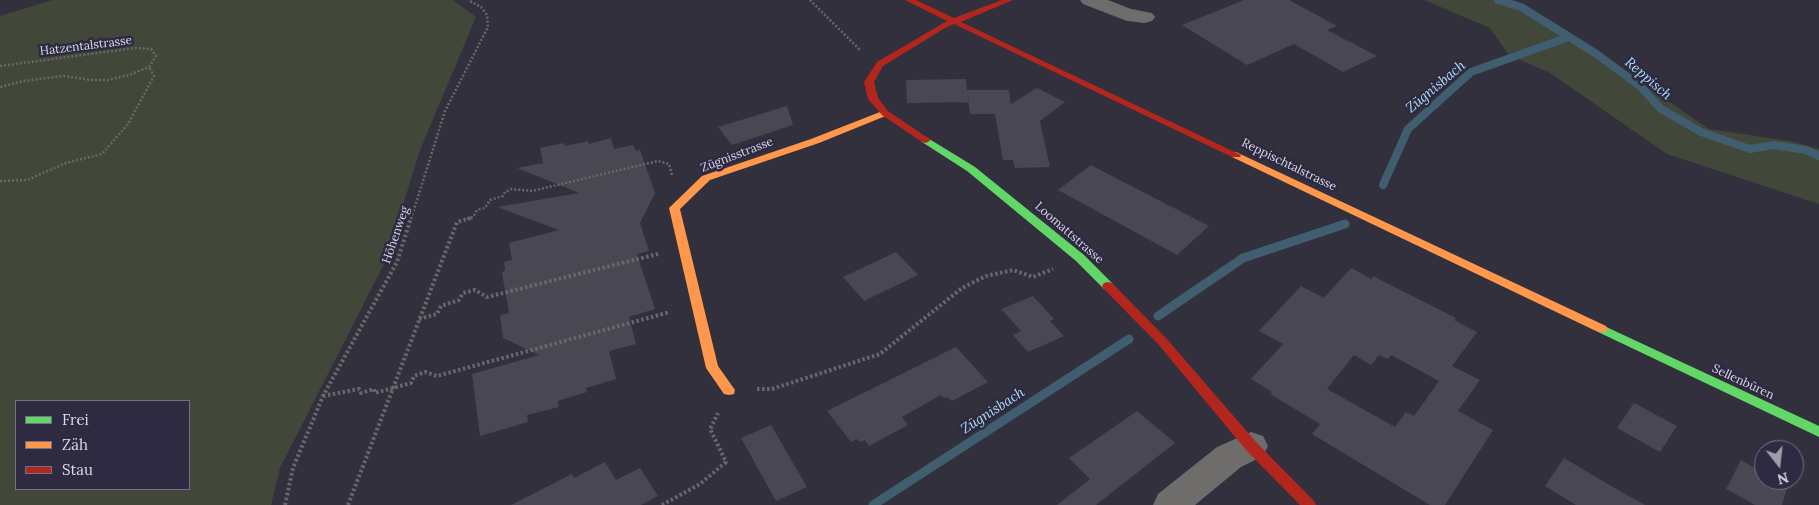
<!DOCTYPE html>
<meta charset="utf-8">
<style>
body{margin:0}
#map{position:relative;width:1819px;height:505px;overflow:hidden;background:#31303c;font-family:Lora,serif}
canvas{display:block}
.legend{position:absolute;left:15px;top:400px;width:175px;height:90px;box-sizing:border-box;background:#2d2a42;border:1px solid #737085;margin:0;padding:6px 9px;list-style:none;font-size:15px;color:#dcdaea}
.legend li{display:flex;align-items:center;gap:10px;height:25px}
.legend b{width:25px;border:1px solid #737085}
.north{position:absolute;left:1754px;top:440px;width:50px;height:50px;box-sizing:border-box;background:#2d2a42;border:1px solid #737085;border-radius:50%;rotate:164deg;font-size:14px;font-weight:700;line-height:20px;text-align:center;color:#dcdaea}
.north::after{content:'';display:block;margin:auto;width:18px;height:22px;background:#a09ead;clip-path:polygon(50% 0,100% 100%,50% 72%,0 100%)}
</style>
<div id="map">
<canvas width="1819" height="505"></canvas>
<ul class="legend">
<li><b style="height:6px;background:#63d668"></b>Frei</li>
<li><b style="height:6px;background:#ff974d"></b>Zäh</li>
<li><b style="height:6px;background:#b3261e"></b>Stau</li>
</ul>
<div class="north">N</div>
</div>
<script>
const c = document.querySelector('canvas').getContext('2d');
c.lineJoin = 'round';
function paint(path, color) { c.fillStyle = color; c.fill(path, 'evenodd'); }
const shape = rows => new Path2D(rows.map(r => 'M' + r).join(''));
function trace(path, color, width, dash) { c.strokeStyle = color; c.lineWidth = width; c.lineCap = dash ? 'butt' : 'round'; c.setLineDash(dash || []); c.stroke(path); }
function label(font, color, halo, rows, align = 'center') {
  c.font = font + ' Lora,serif'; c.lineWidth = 5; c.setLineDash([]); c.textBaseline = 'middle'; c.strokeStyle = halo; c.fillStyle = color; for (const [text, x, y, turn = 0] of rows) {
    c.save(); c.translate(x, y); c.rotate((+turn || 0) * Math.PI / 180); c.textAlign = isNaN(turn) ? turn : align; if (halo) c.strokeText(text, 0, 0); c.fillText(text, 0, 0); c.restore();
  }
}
paint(shape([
 [52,0,453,0,476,17,420,150,386,260,280,468,271,505,0,505,0,16],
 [189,401,189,489,16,489,16,401],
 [1424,0,1509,0,1550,20,1709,129,1790,141,1819,149,1819,204,1667,154,1550,73,1509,55,1490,28]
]), '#414739');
trace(shape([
 [1498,0,1521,7,1595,53,1640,86,1661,109,1701,132,1750,149,1774,145,1806,150,1819,156],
 [1383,185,1408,129,1471,72,1569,37]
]), '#405e6f', 8);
trace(shape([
 [1158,316,1243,258,1345,224],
 [873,505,1129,339]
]), '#405e6f', 9);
paint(shape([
 [1244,0,1289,0,1337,26,1327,30,1377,56,1343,72,1294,44,1247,65,1182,25],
 [966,79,967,90,1009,90,1011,104,1037,88,1065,102,1040,121,1050,167,1015,168,1013,160,1003,160,995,114,970,114,967,90,969,102,907,103,906,80],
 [787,106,793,125,732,145,718,127],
 [611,138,614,149,633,145,636,151,640,150,655,193,640,223,649,251,637,254,655,309,629,317,636,344,609,351,616,379,586,388,587,392,558,401,559,407,527,415,528,422,480,436,472,374,539,355,503,338,500,315,509,313,502,273,505,269,504,262,512,260,509,243,559,230,497,207,579,193,517,168,543,163,540,148,564,143,565,146,588,141,589,144],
 [1091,165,1106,173,1209,226,1177,255,1058,190],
 [896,252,918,275,864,301,843,277],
 [1351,268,1372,279,1373,276,1456,318,1454,320,1477,332,1452,366,1480,380,1458,411,1493,430,1445,505,1430,505,1312,434,1320,424,1270,394,1272,392,1251,379,1283,344,1259,331,1301,286,1324,298],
 [1354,355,1371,365,1379,355,1388,359,1391,355,1439,381,1414,416,1406,412,1395,427,1327,389],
 [1033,296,1054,319,1050,321,1064,336,1028,352,1013,335,1021,331,1001,309],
 [956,347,988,382,952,401,947,397,944,398,941,395,902,417,908,425,869,446,865,440,860,442,857,439,851,442,827,411],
 [1634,403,1677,426,1660,452,1617,428],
 [1137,411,1175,443,1096,505,1057,505,1090,479,1069,458],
 [771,425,807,487,776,501,741,438],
 [1564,458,1606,483,1645,505,1576,505,1545,486],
 [1741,460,1764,473,1764,480,1777,480,1788,486,1782,505,1755,505,1726,489],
 [605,462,616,480,640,468,658,496,641,505,511,505,572,474,574,478]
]), '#484752');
trace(shape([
 [810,0,861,51],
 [0,66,135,48,151,49,156,56,149,67,129,75,108,80,91,80,64,76,24,81,0,87],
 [0,181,27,180,66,163,102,154,128,124,154,76,149,67],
 [411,219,445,111,488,27,487,15,481,7,468,0],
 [467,219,473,217,477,210,485,208,490,200,503,196,505,192,512,189,532,191,658,161,669,164,672,175]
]), '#69676a', 2.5, [2, 2]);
trace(shape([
 [419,319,437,314,441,306,459,300,463,293,475,290,487,297,658,254],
 [757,389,772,389,880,354,962,288,986,276,1013,270,1033,277,1053,269],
 [323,396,359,389,361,393,374,389,375,393,411,383,414,376,425,372,437,376,670,312],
 [285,505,293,468,323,396,397,262,411,218],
 [348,505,457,222,471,218],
 [662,505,700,484,726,462,710,429,718,413]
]), '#69676a', 4, [2.5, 2.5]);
paint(shape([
 [1080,0,1108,0,1131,9,1152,13,1155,17,1152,21,1145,23,1127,21,1083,4,1080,0],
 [1251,432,1263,436,1268,446,1263,456,1241,467,1195,505,1153,505,1158,494,1217,447,1251,432]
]), '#6f6c6c');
paint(shape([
 [926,137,975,167,1084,255,1112,283,1114,286,1112,289,1104,289,1076,261,967,171,922,142,921,140,926,137],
 [1602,325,1819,426,1819,437,1598,332,1596,329,1598,326,1602,325]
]), '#63d668');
paint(shape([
 [885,110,890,113,888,115,819,143,710,180,680,209,718,366,735,390,734,394,729,395,724,394,706,368,669,208,702,176,811,139,885,110],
 [1236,152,1606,326,1608,329,1606,332,1598,332,1232,157,1231,155,1236,152]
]), '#ff974d');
paint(shape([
 [905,0,916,0,954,18,1002,0,1013,0,961,22,1241,155,1240,157,1232,157,954,24,945,28,883,66,874,82,878,98,888,111,931,140,926,143,922,142,882,115,868,99,864,82,877,62,947,21,905,0],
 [1108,282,1112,283,1166,338,1256,442,1314,501,1316,505,1300,505,1246,450,1158,344,1104,289,1102,286,1104,283,1108,282]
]), '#b3261e');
label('12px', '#dcdaea', '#2d2a42', [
 ["Hatzentalstrasse",86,46,-7],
 ["Zügnisstrasse",737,155,-21],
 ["Reppischtalstrasse",1289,165,26],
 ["Loomattstrasse",1069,233,41],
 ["Höhenweg",396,235,-71],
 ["Sellenbüren",1743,382,25]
]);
label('italic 14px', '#addbf7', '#2d2a42', [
 ["Reppisch",1648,79,41],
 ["Zügnisbach",1436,87,-40],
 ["Zügnisbach",993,411,-33]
]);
</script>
